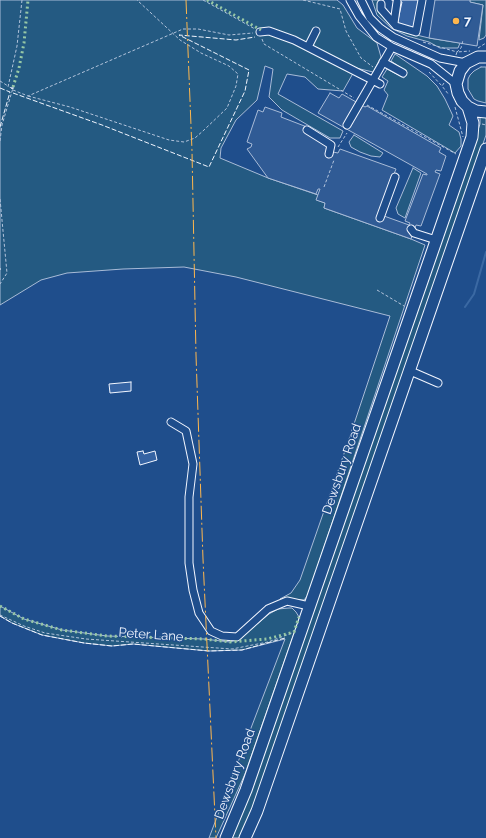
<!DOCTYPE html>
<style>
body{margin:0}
canvas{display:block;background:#1f4e8c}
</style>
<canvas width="486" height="838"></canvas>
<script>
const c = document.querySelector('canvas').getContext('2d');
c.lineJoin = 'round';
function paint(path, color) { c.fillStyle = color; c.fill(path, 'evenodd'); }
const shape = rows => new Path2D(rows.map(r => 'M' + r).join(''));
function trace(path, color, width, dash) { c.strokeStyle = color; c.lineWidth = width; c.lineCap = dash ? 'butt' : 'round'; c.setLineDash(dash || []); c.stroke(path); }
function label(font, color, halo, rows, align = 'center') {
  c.font = font + ' Raleway,sans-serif'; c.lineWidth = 3; c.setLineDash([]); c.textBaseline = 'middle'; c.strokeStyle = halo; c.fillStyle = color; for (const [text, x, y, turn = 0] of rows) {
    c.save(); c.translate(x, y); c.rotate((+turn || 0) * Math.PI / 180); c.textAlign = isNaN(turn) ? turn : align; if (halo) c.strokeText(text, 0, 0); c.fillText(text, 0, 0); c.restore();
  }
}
const green = shape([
 [0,0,337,0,343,5,357,28,377,43,381,57,373,72,356,68,343,91,318,89,305,77,287,74,278,94,343,131,340,138,330,138,282,110,269,97,273,69,265,66,257,100,236,120,221,148,220,158,268,178,318,195,317,200,325,203,324,208,411,239,425,245,308,595,304,600,280,599,291,593,300,580,347,445,390,316,236,277,184,267,123,269,67,273,41,280,0,305,0,0],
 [372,0,379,0,378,11,404,32,429,38,460,43,458,48,440,48,429,42,407,36,391,28,377,15,372,0],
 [470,0,486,0,486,35,484,38,479,40,483,5,469,2,470,0],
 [395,54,427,76,437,86,445,99,453,116,449,125,459,132,461,139,461,146,455,153,382,110,388,95,384,90,388,81,382,77,387,69,404,78,407,72,391,61,395,54],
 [481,67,486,67,486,103,478,101,474,99,468,89,468,79,470,75,474,71,481,67],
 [480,116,486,116,486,135,278,742,242,838,231,838,415,318,480,124,480,116],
 [354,135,383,153,380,157,371,156,360,152,351,147,349,142,354,135],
 [413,168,421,173,405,218,398,214,396,208,413,168],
 [0,606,24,619,62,630,107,636,204,639,230,642,240,638,269,614,278,609,289,608,292,608,296,612,299,617,298,622,245,774,216,838,209,838,285,639,242,650,209,651,133,644,112,646,84,643,42,635,12,623,0,616,0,606]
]);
paint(green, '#245a82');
trace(green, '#a8bbd7', 1);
const parking = shape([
 [435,0,470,0,470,2,483,5,477,46,429,38,435,0],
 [330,93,339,98,342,94,365,107,367,106,441,148,439,152,446,156,441,171,436,170,435,172,440,174,421,226,416,225,411,239,324,208,325,203,316,200,320,189,318,189,316,194,268,178,247,149,251,147,252,144,247,142,258,110,263,112,265,107,282,113,281,117,307,127,333,143,333,152,338,153,340,149,396,169,394,174,399,175,384,216,409,225,410,223,405,221,423,174,427,175,427,174,318,113,330,93]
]);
paint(parking, '#305b95');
trace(parking, '#a8bbd7', 1);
trace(shape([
 [465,307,474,294,486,252]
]), '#3b69a3', 2);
const building = shape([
 [392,0,420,0,414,29,397,25,402,2,392,0],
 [131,382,131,391,110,393,109,384,131,382],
 [143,451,144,454,155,451,157,460,140,465,137,452,143,451]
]);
paint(building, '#3563a3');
trace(building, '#f2f6ff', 1);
const minor = shape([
 [350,0,359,16,376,37,392,47,431,64,456,84],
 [361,0,370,18,380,28,393,37,440,58,466,63],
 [381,4,381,9,396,26,416,32,422,0],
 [394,23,397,2],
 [260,32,269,31,294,40,380,84],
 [308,47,316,31],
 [383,62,403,73],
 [347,125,392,47],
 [307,130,331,145,329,154],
 [380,218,395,177],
 [411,229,414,233,436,240],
 [408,370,438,383],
 [171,422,186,431,193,464,189,497,189,563,193,590,199,613,211,631,222,636,237,637,268,609,287,601,309,606]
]);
const highway = shape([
 [486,57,478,57,466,63,460,71,456,84,458,93,462,101,468,107,476,111,486,112],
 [226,838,246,790,472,137,473,123,468,107],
 [245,838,257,811,486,149]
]);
trace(minor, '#f2f6ff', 9);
trace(highway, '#f2f6ff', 13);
trace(shape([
 [203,0,255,29],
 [303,0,340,9,346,31,361,58,373,67],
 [262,39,264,44,354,98],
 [423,42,457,52,461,48,463,40],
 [478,48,486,43],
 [456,55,457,52,470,51],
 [429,72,442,86],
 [0,81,8,86],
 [444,83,442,86,449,95],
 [13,90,28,96,183,29,198,29,229,35,253,33],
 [28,96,70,107,169,140,184,142,195,138,204,130,227,108,236,86,238,74,229,66,201,53,180,40,137,0],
 [367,105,456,154],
 [455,107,463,137],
 [482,124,486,125],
 [0,141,2,125,13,88,8,87,17,46,22,0],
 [338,147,347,133],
 [324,187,334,160],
 [0,199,7,273,0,284],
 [377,290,404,306],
 [0,615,24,626,45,633,86,639,232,649,268,642,292,633]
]), '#b3c4dc', 1, [3, 2]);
trace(minor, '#1f4e8c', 7);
trace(highway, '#1f4e8c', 11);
trace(shape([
 [207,0,261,30],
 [13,87,19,68,24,43,28,0],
 [0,606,24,619,62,630,107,636,204,639,230,642,267,639,294,632,299,617]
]), '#97c8a6', 3, [2, 3]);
trace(shape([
 [0,88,10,92,0,127],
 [11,88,13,89,13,87],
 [13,93,102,125,209,167,245,91,249,70,179,35,236,40,255,37],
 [0,268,0,270],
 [0,616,12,623,42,635,84,643,112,646,133,644,209,651,242,650,285,638]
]), '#f2f6ff', 1, [5, 2]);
trace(shape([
 [186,0,192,151,196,355,203,559,216,838]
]), '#ffb74d', 1, [14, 3, 2, 3]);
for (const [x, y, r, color] of [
 [456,21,4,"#ffb74d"]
]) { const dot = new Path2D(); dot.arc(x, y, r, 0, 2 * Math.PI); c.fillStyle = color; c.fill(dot); trace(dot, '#1f4e8c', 1.5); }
label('bold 13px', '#f2f6ff', '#1f4e8c', [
 ["7",464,21]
], 'left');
label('13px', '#f2f6ff', '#1f4e8c', [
 ["Dewsbury Road",342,469,-71],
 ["Peter Lane",151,635,4],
 ["Dewsbury Road",235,774,-70]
]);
</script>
